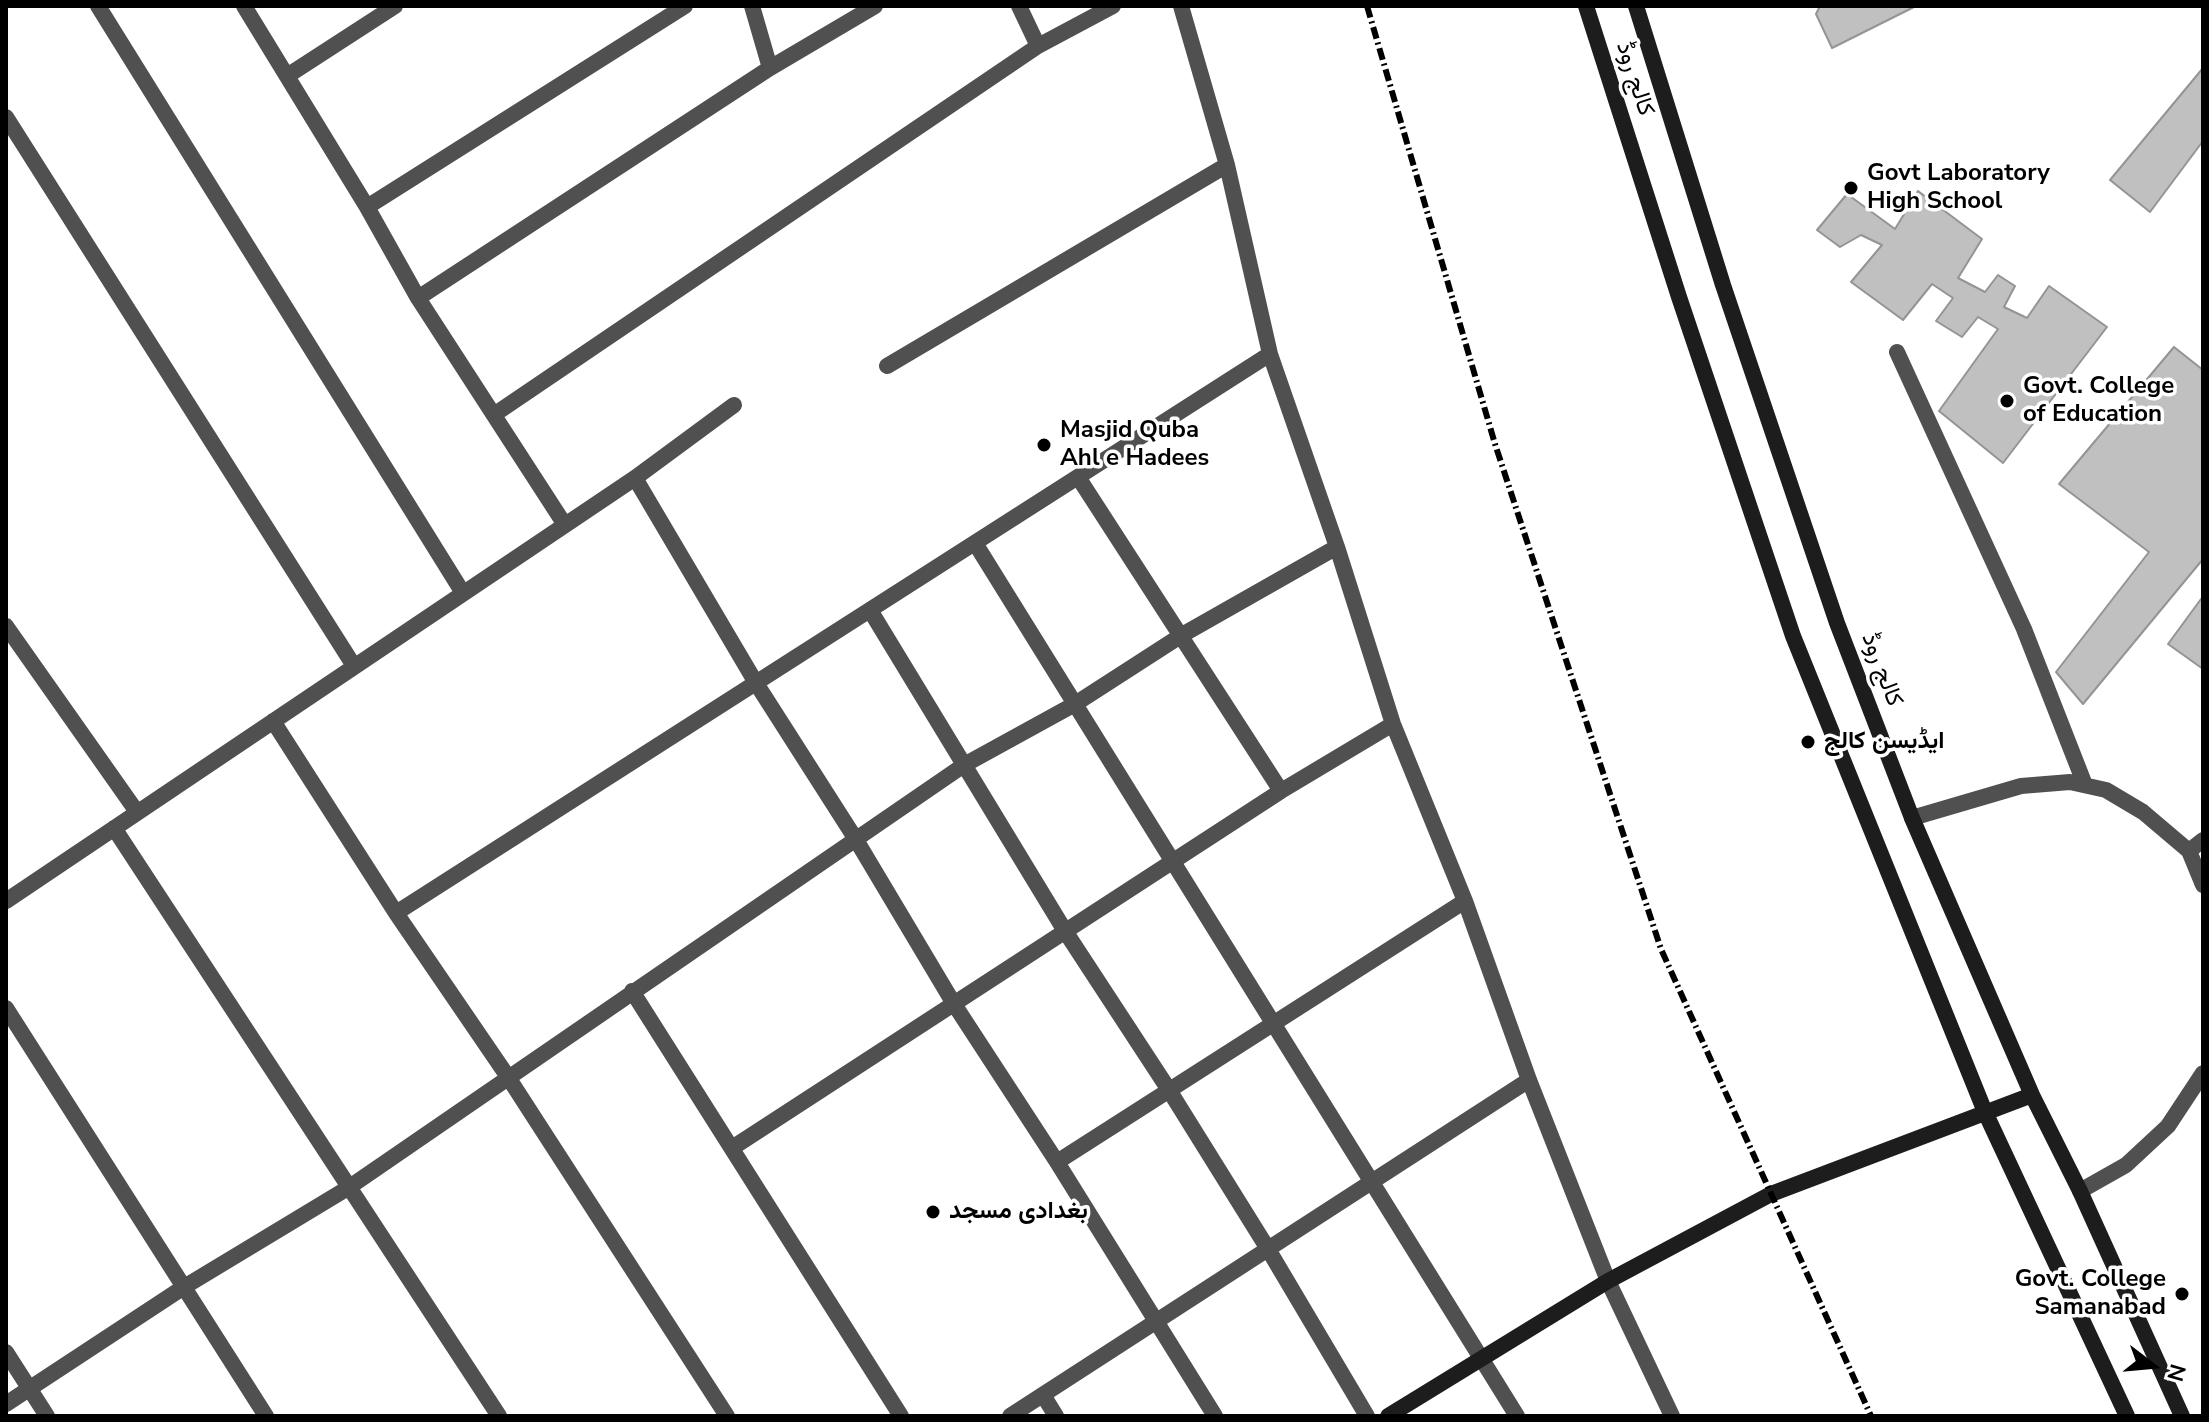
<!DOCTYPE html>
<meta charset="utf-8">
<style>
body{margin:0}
#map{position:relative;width:2209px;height:1422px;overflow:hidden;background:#fff;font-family:"Nunito Sans",sans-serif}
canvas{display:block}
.frame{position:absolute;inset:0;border:8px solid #000;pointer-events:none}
.north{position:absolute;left:2113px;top:1326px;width:80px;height:80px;-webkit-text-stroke:6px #fff;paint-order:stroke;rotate:106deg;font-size:22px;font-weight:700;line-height:32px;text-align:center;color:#000}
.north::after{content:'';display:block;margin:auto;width:28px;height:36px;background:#000;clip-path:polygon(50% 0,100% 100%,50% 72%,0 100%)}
</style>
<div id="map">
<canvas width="2209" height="1422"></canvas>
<div class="frame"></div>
<div class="north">N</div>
</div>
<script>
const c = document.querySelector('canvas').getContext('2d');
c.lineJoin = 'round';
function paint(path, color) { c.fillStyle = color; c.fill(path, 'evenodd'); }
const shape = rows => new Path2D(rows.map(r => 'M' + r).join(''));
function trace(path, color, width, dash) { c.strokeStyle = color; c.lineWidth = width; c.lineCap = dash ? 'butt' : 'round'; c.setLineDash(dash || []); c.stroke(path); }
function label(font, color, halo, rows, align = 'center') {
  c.font = font + ' "Nunito Sans",Vazirmatn,sans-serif'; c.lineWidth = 7; c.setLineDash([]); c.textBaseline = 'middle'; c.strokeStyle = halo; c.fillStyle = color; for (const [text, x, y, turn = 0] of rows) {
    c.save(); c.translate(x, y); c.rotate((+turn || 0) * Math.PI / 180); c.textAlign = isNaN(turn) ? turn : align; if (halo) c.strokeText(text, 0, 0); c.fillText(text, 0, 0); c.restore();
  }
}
const building = shape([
 [1820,6,1916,6,1832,48,1816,14,1820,6],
 [2203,68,2203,141,2150,212,2110,180,2203,68],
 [1918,191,1982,239,1958,278,1985,292,1998,275,2015,286,2004,307,2027,318,2049,286,2107,327,2003,463,1939,411,1998,329,1978,317,1962,337,1936,321,1953,298,1932,284,1903,320,1851,282,1882,245,1861,235,1840,247,1817,230,1847,194,1895,229,1918,191],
 [2174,347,2203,370,2203,559,2083,704,2056,672,2149,552,2059,484,2174,347],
 [2201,599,2203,600,2203,669,2168,644,2201,599]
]);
paint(building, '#c0c0c0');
trace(building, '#949494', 2);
trace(shape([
 [98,6,463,593],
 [244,6,367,207,418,298,565,525],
 [752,6,770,68],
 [1019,6,1038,46],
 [1181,6,1227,165,1270,354,1337,547,1393,724,1465,901,1529,1080,1608,1281,1672,1416],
 [287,76,395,6],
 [6,117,354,666],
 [367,207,685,6],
 [418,298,770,68,875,6],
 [1897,352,2024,629,2085,785],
 [887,366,1227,165],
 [495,414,1038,46,1113,6],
 [1078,477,1281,791],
 [635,478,756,683,855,838,954,1004,1057,1162,1215,1416],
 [975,543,1517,1416],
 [870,610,1065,931,1169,1090,1268,1249,1367,1416],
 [6,626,137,812],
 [273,721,396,913,508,1077,727,1416],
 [1912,818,2021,786,2070,782,2106,790,2143,812,2189,851,2203,840],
 [114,828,499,1416],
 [2189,851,2203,885],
 [6,901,635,478,734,405],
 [396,913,1270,354],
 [632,991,901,1416],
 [6,1008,266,1416],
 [732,1148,1281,791,1393,724],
 [1057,1162,1465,901],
 [2080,1191,2126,1165,2168,1126,2203,1073],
 [6,1352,47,1416],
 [1043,1395,1056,1416],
 [6,1404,184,1287,348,1188,964,765,1075,704,1182,635,1337,547],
 [1010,1416,1529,1080]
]), '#505050', 16);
trace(shape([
 [1586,6,1679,297,1793,636,1985,1112,2127,1416],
 [1636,6,1723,285,1837,623,1912,818,2032,1095,2080,1191,2182,1416],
 [1388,1416,1608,1281,1771,1194,2032,1095]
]), '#1d1d1d', 16);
trace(shape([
 [1367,6,1495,444,1661,949,1871,1416]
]), '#000', 6, [12, 4, 2, 4]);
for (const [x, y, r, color] of [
 [1851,188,8,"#000"],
 [2007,401,8,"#000"],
 [1044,445,8,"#000"],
 [1808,742,8,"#000"],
 [933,1212,8,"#000"],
 [2182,1294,8,"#000"]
]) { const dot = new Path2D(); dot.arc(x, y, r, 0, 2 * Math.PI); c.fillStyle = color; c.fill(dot); trace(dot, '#fff', 3); }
label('24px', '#000', '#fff', [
 ["کالج روڈ",1634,79,72],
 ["کالج روڈ",1881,670,69]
]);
label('bold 24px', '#000', '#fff', [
 ["Govt Laboratory",1867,174],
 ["High School",1867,202],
 ["Govt. College",2023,387],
 ["of Education",2023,415],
 ["Masjid Quba",1060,431],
 ["Ahl e Hadees",1060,459],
 ["ایڈیسن کالج",1824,742],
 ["بغدادی مسجد",949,1212],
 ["Govt. College",2166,1280,"right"],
 ["Samanabad",2166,1308,"right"]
], 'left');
</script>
